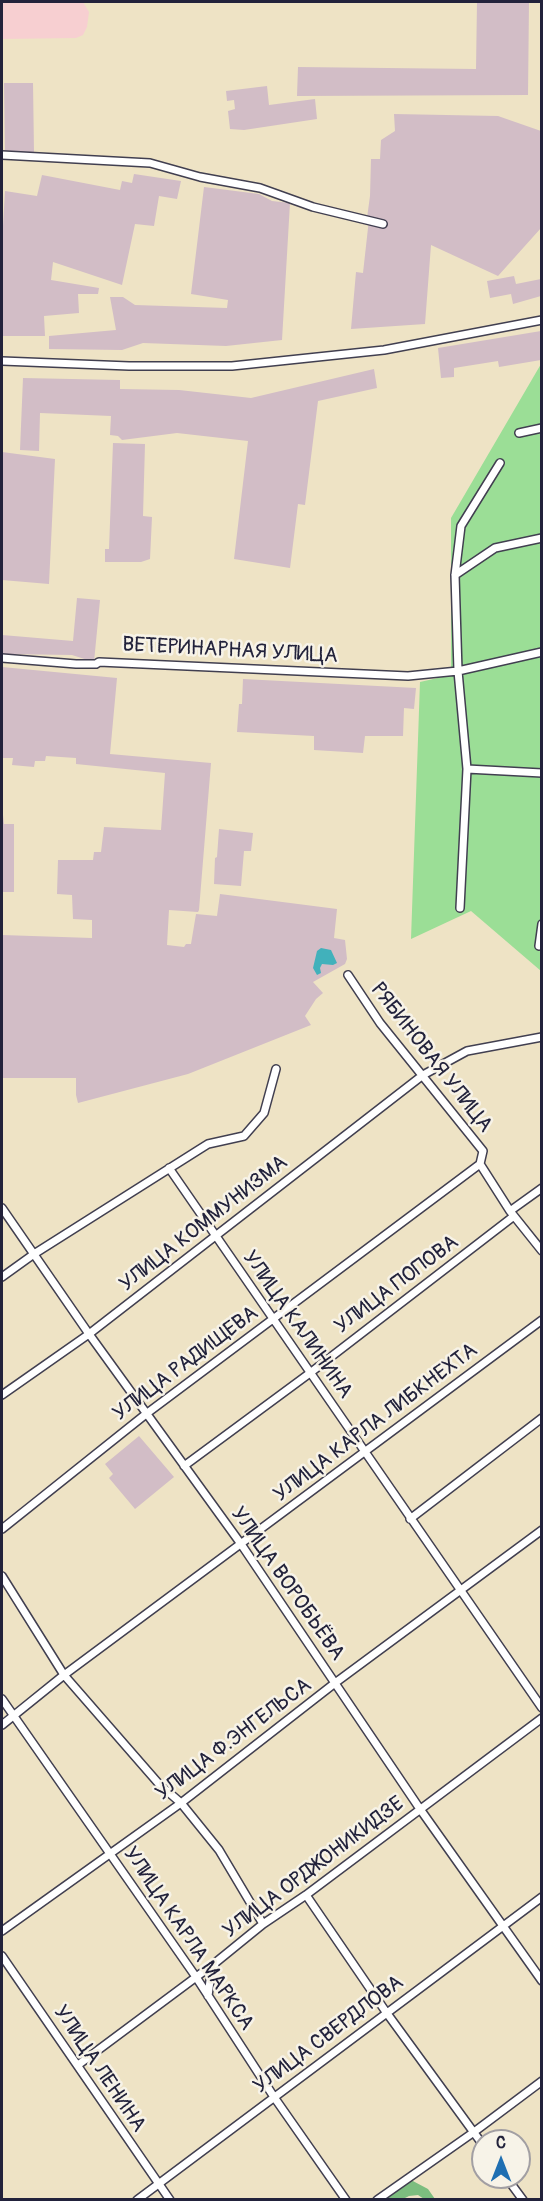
<!DOCTYPE html>
<meta charset="utf-8">
<style>
body{margin:0}
#map{position:relative;width:543px;height:2201px;overflow:hidden;background:#eee3c5;font-family:Pangolin,sans-serif}
canvas{display:block}
.frame{position:absolute;inset:0;border:3px solid #22223b;pointer-events:none}
.north{position:absolute;left:471px;top:2129px;width:60px;height:60px;box-sizing:border-box;background:#f7f3e8;border:2px solid #a29fa3;border-radius:50%;rotate:0deg;font-size:16px;font-weight:700;line-height:24px;text-align:center;color:#22223b}
.north::after{content:'';display:block;margin:auto;width:21px;height:27px;background:#1f6fb2;clip-path:polygon(50% 0,100% 100%,50% 72%,0 100%)}
</style>
<div id="map">
<canvas width="543" height="2201"></canvas>
<div class="frame"></div>
<div class="north">С</div>
</div>
<script>
const c = document.querySelector('canvas').getContext('2d');
c.lineJoin = 'round';
function paint(path, color) { c.fillStyle = color; c.fill(path, 'evenodd'); }
const shape = rows => new Path2D(rows.map(r => 'M' + r).join(''));
function trace(path, color, width, dash) { c.strokeStyle = color; c.lineWidth = width; c.lineCap = dash ? 'butt' : 'round'; c.setLineDash(dash || []); c.stroke(path); }
function label(font, color, halo, rows, align = 'center') {
  c.font = font + ' Pangolin,sans-serif'; c.lineWidth = 5; c.setLineDash([]); c.textBaseline = 'middle'; c.strokeStyle = halo; c.fillStyle = color; for (const [text, x, y, turn = 0] of rows) {
    c.save(); c.translate(x, y); c.rotate((+turn || 0) * Math.PI / 180); c.textAlign = isNaN(turn) ? turn : align; if (halo) c.strokeText(text, 0, 0); c.fillText(text, 0, 0); c.restore();
  }
}
paint(shape([
 [2,2,83,2,89,12,87,27,83,35,76,38,2,39]
]), '#f7cfd1');
paint(shape([
 [477,2,529,2,528,95,297,96,298,67,476,69],
 [4,83,33,83,34,152,5,153],
 [267,86,269,105,315,99,317,119,244,130,230,129,228,111,235,109,234,100,227,101,226,91],
 [394,114,498,116,541,131,541,228,498,276,431,245,425,324,351,329,356,272,363,273,369,219,367,218,370,196,371,159,380,159,381,140,395,131],
 [134,174,181,181,177,199,159,196,154,226,135,224,122,285,53,262,51,280,99,288,98,294,78,294,79,313,44,316,45,336,2,336,2,243,5,191,37,196,42,175,120,190,122,181,132,183],
 [204,187,259,194,272,201,290,203,282,340,226,346,143,343,122,350,49,349,49,336,116,330,110,297,123,297,135,305,227,308,228,300,191,294],
 [514,276,516,284,541,279,541,296,513,304,511,294,490,298,487,281],
 [541,331,541,360,499,367,498,361,454,368,454,377,441,378,438,348],
 [374,369,377,388,318,401,305,505,298,504,290,568,234,559,248,441,177,433,122,440,118,436,110,435,111,416,40,413,39,451,20,450,23,378,120,380,120,389,179,390,251,398],
 [113,443,145,444,143,516,152,517,150,559,141,562,105,562,105,549,109,549],
 [2,452,55,459,49,584,2,580],
 [77,598,100,600,94,662,72,655,2,654,2,635,73,641],
 [2,667,117,678,110,754,211,763,199,910,198,912,169,910,167,945,184,947,186,944,191,944,196,914,217,916,220,894,337,909,334,938,345,940,347,959,345,964,313,982,323,993,316,999,305,1016,311,1025,188,1074,78,1103,76,1095,76,1078,2,1078,2,935,92,938,92,920,73,919,72,895,57,894,58,860,93,860,94,852,101,852,104,827,161,830,165,773,76,764,76,758,46,756,45,761,35,761,34,767,12,765,13,758,2,758],
 [243,679,416,688,414,709,404,708,403,736,365,736,363,753,314,750,314,736,237,732,239,704,242,704],
 [2,815,3,815,4,824,14,824,14,892,2,892],
 [219,829,253,833,251,851,244,851,241,886,214,884,215,858,217,857],
 [139,1436,174,1477,135,1509,109,1478,113,1474,105,1464]
]), '#d2bdc6');
paint(shape([
 [541,364,541,971,471,911,411,939,420,682,451,675,451,518]
]), '#9bde96');
paint(shape([
 [411,2180,428,2189,435,2199,424,2199,418,2195,409,2196,403,2199,383,2200]
]), '#7cbd7f');
paint(shape([
 [321,948,331,950,337,963,333,965,322,964,320,968,321,973,317,975,313,968,317,951]
]), '#41b1bb');
const minor = shape([
 [2,155,150,163,200,177,260,188,313,207,383,224],
 [2,361,129,366,232,366,384,350,542,320],
 [519,433,542,428],
 [455,575,495,548,542,538],
 [2,658,76,664,96,664,99,662,408,676,458,671,542,652],
 [467,769,542,773],
 [460,908,467,769,458,671,455,575,461,526,500,463],
 [539,946,542,924],
 [348,975,380,1023,483,1151,480,1164,510,1211,542,1251],
 [169,1168,542,1708],
 [2,1208,89,1334,241,1544,420,1809,542,1981],
 [510,1211,542,1188],
 [2,1277,34,1254,200,1149,208,1144,244,1136,264,1113,276,1069],
 [2,1395,89,1334,423,1075,467,1051,542,1037],
 [184,1466,310,1373,514,1216],
 [410,1519,542,1418],
 [2,1529,146,1414,480,1164],
 [2,1576,64,1675,159,1784,181,1803,219,1850,263,1924],
 [2,1699,196,1977,274,2097,346,2200],
 [2,1725,64,1675,542,1320],
 [306,1895,386,2012,483,2145],
 [2,1931,181,1803,335,1683,542,1530],
 [2,1956,170,2200],
 [208,1996,211,1973,215,1964],
 [78,2065,215,1963,263,1924,306,1895,542,1718],
 [506,2177,523,2200],
 [137,2200,542,1897],
 [377,2200,474,2132,542,2081]
]);
trace(minor, '#413f50', 10);
trace(minor, '#fff', 7);
label('21px', '#22223b', '#f7f3e8', [
 ["ВЕТЕРИНАРНАЯ УЛИЦА",230,651,3],
 ["РЯБИНОВАЯ УЛИЦА",431,1058,52],
 ["УЛИЦА КОММУНИЗМА",204,1224,-38],
 ["УЛИЦА ПОПОВА",397,1285,-37],
 ["УЛИЦА КАЛИНИНА",297,1325,55],
 ["УЛИЦА РАДИЩЕВА",186,1364,-37],
 ["УЛИЦА КАРЛА ЛИБКНЕХТА",376,1423,-37],
 ["УЛИЦА ВОРОБЬЁВА",287,1584,55],
 ["УЛИЦА Ф.ЭНГЕЛЬСА",234,1740,-37],
 ["УЛИЦА ОРДЖОНИКИДЗЕ",314,1868,-37],
 ["УЛИЦА КАРЛА МАРКСА",188,1939,56],
 ["УЛИЦА СВЕРДЛОВА",329,2035,-37],
 ["УЛИЦА ЛЕНИНА",99,2069,56]
]);
</script>
